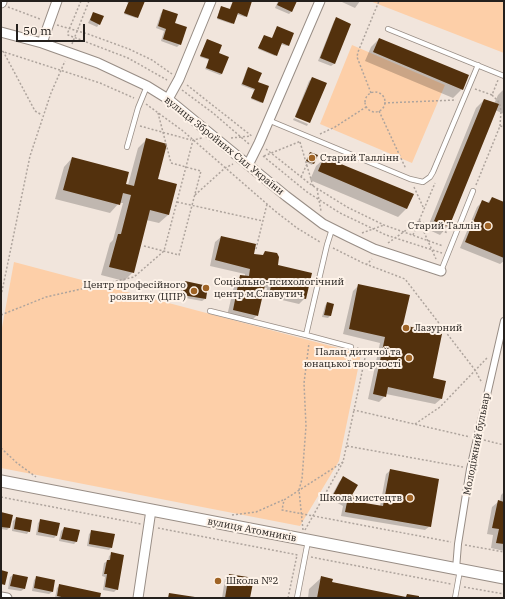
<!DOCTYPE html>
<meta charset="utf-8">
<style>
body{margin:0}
#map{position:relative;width:505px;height:599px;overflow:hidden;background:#f1e5dc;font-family:"IBM Plex Serif",serif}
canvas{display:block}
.frame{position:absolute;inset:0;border:2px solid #24201d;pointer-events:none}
.scale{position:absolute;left:16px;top:24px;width:69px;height:18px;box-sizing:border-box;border:2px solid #24201d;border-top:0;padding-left:5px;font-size:12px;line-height:14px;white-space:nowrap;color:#24201d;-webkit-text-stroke:3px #fef3e9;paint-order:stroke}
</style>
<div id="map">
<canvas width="505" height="599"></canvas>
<div class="frame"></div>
<div class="scale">50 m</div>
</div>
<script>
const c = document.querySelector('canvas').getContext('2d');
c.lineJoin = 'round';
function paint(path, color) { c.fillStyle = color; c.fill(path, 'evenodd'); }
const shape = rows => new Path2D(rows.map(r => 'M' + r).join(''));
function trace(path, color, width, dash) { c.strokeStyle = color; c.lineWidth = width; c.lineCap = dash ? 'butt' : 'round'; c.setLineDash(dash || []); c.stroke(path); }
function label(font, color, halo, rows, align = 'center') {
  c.font = font + ' "IBM Plex Serif",serif'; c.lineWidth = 4; c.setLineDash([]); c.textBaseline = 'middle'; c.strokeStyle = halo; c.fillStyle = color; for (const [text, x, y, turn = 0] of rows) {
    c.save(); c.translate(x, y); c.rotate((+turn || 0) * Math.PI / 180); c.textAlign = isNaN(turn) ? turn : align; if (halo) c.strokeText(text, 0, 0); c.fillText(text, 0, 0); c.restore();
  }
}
paint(shape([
 [370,1,504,1,504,53],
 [352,45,445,85,412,163,320,124],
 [14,262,361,354,339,461,300,526,1,468,1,333]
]), '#fdcfa8');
paint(shape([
 [124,1,144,1,136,18,124,14,128,3],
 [233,1,251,1,246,16,245,17,236,14,232,24,217,19,220,9,229,10],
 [278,1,296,1,292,11,289,14,275,8],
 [342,1,360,1,355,8,342,2],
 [164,10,173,24,180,44,177,47,161,41,164,31,156,28,161,13],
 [93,13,99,24,97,27,88,23],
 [337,19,350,24,334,64,331,66,318,61,334,21],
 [264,36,288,45,287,46,280,44,275,56,258,49],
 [379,39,462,89,453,98,365,61,371,47],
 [207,40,218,54,222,74,220,75,205,69,209,60,200,57],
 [247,69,257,83,262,102,261,103,251,99,254,90,241,85],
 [312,78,309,122,295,116,309,81],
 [504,89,504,114,495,110,448,226,440,235,427,229,476,108,484,100,494,104,498,95],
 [294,118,308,124,307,126,293,120],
 [147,139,157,180,175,185,168,215,159,223,146,220,133,272,124,281,101,275,110,243,113,240,123,203,119,203,110,213,55,199,64,167,72,158,128,185,138,148],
 [310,153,317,156,312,165,306,162],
 [325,158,407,208,398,217,310,180,316,166],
 [492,198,504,203,504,261,500,264,460,248,477,207,482,202,487,203],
 [221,237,277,266,305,298,299,304,265,296,267,288,263,287,257,315,251,321,227,316,235,282,241,276,245,277,245,274,210,266,215,242],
 [185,283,205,299,202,301,180,297,182,285],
 [359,285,402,326,441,399,435,404,386,394,385,396,379,402,368,399,380,343,343,334,353,291],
 [327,303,330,316,328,318,322,317,325,306],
 [391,470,430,526,425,530,341,516,343,506,330,499,339,482,343,478,351,495,364,504,380,506,386,474],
 [504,492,504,551,491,548,493,535,487,534,492,507,498,502,500,502,501,495],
 [1,513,9,528,7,530,1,529],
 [16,518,29,531,27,534,12,531,13,521],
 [41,520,56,536,54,538,36,535,38,523],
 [64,528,77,541,74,544,59,541,61,531],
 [92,531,111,548,109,550,87,546,89,534],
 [112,554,117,589,114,592,103,590,105,577,102,576,104,563,108,561,109,556],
 [13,575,24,589,21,591,8,589,10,577],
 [229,575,249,598,222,598,225,579],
 [37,577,54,581,52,592,49,594,32,591,34,580],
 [321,578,331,583,404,598,407,595,418,598,308,598,309,589],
 [60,585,99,598,55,598,57,588]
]), '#0003');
paint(shape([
 [129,1,145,1,138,18,124,13],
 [233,1,252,1,247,17,238,13,234,24,217,18,221,6,230,9],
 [279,1,297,1,292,12,277,5],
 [163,9,178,14,175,23,187,27,181,45,163,39,166,29,158,26],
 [93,12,104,16,100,25,90,20],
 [336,17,351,24,335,64,320,58],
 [277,26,294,33,289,46,282,43,277,56,258,48,264,35,272,38],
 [379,38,469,75,463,90,373,52],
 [207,39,222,45,219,53,229,57,222,74,206,68,209,59,200,56],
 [248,67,262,73,258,82,269,86,263,103,251,98,255,89,242,84],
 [312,77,327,83,310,123,295,117],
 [484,99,499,104,449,227,434,221],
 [146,138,167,144,158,179,177,184,169,215,150,210,134,273,109,267,118,234,121,234,131,195,123,193,120,205,63,190,72,157,129,172,126,184,134,186],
 [310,152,318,155,314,164,306,161],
 [324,157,414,194,407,209,318,171],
 [492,197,504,202,504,258,465,242,482,200,489,203],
 [221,236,256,244,254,254,263,255,265,251,277,253,279,257,278,265,312,273,306,299,270,290,272,282,266,281,258,316,233,310,240,275,249,276,250,269,215,260],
 [185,281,208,286,206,299,182,295],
 [358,284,410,295,403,325,442,334,433,378,446,381,442,399,388,387,386,397,373,394,385,337,349,329],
 [327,302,334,304,331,316,324,315],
 [390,469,439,479,431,527,345,512,347,502,333,495,343,476,358,485,352,495,365,503,383,506],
 [498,500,504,502,504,544,496,543,499,529,492,528],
 [1,512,13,515,10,528,1,527],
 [16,517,32,520,30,532,14,529],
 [40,519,60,523,57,536,38,532],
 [64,527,80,530,77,542,61,539],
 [91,530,115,534,112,548,89,544],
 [111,552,124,555,118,590,105,587,107,574,104,574,107,560,110,560],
 [1,570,8,572,5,585,1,584],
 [13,574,28,577,25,589,10,586],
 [229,574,254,578,250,598,225,598],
 [36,576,55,580,53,592,34,588],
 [321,576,333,579,332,582,406,597,407,594,419,596,419,598,317,598],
 [59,584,101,593,100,598,66,598,57,596],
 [169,593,195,597,195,598,168,598]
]), '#53310d');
const service = shape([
 [388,29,504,76],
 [268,120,410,179,423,182,430,177,433,172,478,65],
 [127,147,138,108,147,86],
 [441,271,473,191],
 [210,311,306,335,327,245,332,229],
 [306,335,351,347],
 [297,598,308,541],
 [455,598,460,570]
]);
const pedestrian = shape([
 [456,569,458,544,470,469,504,321]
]);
const minor = shape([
 [1,32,42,43,98,63,147,86,168,99,286,196,323,224,349,237,374,249,441,271],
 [42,43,57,1],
 [168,99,179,79,211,1],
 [248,165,259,143,320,1],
 [1,597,7,598],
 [138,598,151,510]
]);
const tertiary = shape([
 [1,2,1,1],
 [1,481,504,578]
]);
trace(service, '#988d85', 6);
trace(pedestrian, '#988d85', 8);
trace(minor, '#988d85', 11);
trace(tertiary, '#988d85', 13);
trace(shape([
 [81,1,68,32,68,35,128,58,167,80],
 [8,7,40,19],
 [57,25,88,34,129,49,152,60,172,74],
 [72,44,89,1],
 [1,51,100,83,134,98],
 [3,51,35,111,42,115],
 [187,85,253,137],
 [475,89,492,95,498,80],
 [182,90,213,113,249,144],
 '365 102a10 10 0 1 1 20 0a10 10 0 1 1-20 0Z',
 [371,93,357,57,358,52,379,1],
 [492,95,498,101,500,105,501,111,500,126],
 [384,103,456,100],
 [146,104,183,131,275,211,297,228,320,242],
 [379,111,406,169],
 [140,126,191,140],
 [320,134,335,127,366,107],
 [231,138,251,136],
 [300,142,313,186],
 [266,149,310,184,347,207,384,225,443,246],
 [263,156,307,192,340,213,386,235,442,253],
 [264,156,301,141],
 [301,177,307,164],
 [476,185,500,126,504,127],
 [414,187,424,209],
 [317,189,321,211],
 [195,195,225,168,233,164],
 [177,202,263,221],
 [419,221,436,259],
 [419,221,448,233],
 [362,233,384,225],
 [413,235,435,183],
 [388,243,419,221],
 [144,246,179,255,201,171,171,163,158,113],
 [333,248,363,263,405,279,475,370,482,383],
 [256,249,267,204],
 [366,265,372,259],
 [1,296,30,156,51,93,65,61],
 [1,315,46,297,134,277,164,251,193,140,202,138],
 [357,348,365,351,366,353,354,410,470,437],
 [415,424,440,407,487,358],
 [484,440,504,445],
 [347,446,463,467],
 [1,448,17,463,36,477],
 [343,462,284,500,282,510,451,542],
 [1,497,141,524],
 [232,515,256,512,283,500],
 [158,528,298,555],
 [303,530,299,490,302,479,306,426,304,383,309,343],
 [305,530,343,462,354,410],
 [465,545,504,552],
 [311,557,451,584],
 [464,587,504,594],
 [288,598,297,555]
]), '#aea49d', 1.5, [2, 2]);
trace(service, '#fff', 4.5);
trace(pedestrian, '#fff', 6);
trace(minor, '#fff', 9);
trace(tertiary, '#fff', 11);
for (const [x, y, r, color] of [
 [312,158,4,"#9f6325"],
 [488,226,4,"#9f6325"],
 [206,288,4,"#9f6325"],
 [194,291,4,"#9f6325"],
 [406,328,4,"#9f6325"],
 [409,358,4,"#9f6325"],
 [410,498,4,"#9f6325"],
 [218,581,4,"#9f6325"]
]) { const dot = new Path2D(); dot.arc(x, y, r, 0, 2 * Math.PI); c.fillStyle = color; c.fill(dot); trace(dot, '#fef3e9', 1.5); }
label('10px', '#24201d', '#fef3e9', [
 ["вулиця Збройних Сил України",224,146,39],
 ["Молодіжний бульвар",477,444,-79],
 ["вулиця Атомників",252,530,11]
]);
label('10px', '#24201d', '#fef3e9', [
 ["Старий Таллінн",320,158],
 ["Старий Таллін",480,226,"right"],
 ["Соціально-психологічний",214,282],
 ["центр м.Славутич",214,294],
 ["Центр професійного",186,285,"right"],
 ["розвитку (ЦПР)",186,297,"right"],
 ["Лазурний",414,328],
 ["Палац дитячої та",401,352,"right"],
 ["юнацької творчості",401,364,"right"],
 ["Школа мистецтв",402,498,"right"],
 ["Школа №2",226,581]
], 'left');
</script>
